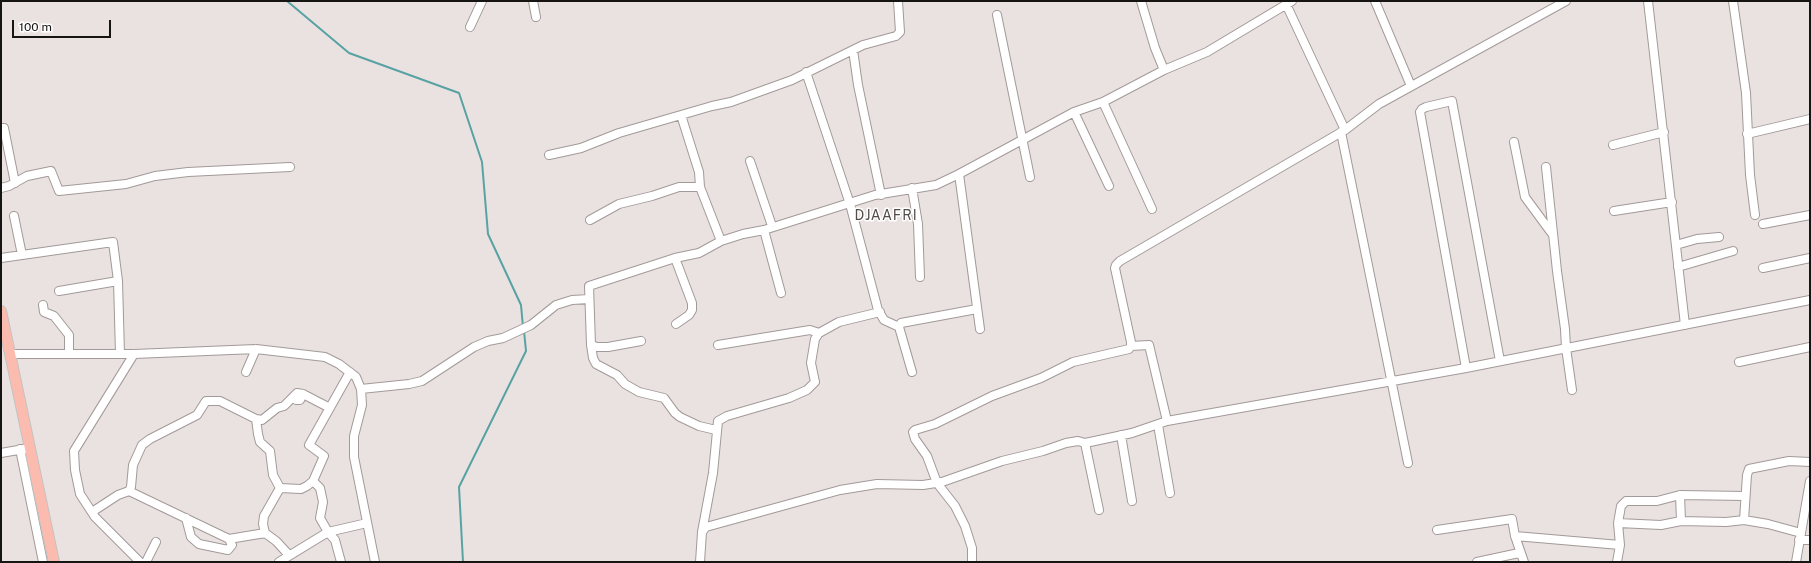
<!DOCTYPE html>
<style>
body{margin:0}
#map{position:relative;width:1811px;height:563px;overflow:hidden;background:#eae2e0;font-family:"Public Sans",sans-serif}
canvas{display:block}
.frame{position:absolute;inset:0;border:2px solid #171514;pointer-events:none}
.scale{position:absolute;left:12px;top:20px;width:99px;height:18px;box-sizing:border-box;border:2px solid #171514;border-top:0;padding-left:5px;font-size:12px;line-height:14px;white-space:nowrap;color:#171514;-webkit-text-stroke:3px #fff;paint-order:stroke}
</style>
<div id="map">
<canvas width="1811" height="563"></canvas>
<div class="frame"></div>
<div class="scale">100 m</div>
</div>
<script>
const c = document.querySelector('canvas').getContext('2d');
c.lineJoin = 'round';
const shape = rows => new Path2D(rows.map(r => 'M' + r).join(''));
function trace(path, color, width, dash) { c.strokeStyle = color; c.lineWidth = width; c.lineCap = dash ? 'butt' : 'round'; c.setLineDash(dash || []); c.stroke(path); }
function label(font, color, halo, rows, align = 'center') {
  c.font = font + ' "Public Sans",sans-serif'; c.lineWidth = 3; c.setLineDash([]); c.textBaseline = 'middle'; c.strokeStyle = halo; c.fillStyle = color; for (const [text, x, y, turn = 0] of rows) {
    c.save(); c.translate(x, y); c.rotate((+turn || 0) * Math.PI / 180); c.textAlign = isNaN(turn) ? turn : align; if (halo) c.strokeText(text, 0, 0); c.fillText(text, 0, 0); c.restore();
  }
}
trace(shape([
 [287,1,349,53,459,93,482,162,488,234,521,305,523,327],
 [463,562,459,487,526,351,524,331]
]), '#58a2a4', 2);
const minor = shape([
 [533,1,536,17],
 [1141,1,1155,48,1164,70],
 [1375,1,1411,86],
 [1648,1,1685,325],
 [1733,1,1746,93,1750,175,1755,215],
 [1286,4,1345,130],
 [997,15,1030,177],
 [470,27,482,1],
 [853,50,858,85,881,195],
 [806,72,850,204,878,310,884,320,899,327,901,323,977,309],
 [1103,102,1152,209],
 [1074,112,1109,186],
 [681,115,699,172,700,187,721,241],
 [1,128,4,128,15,183],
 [1341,132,1408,463],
 [1747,134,1810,119],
 [1514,142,1525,197,1553,235],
 [1613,145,1664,132],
 [549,155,581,148,619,133,712,106,731,102,792,80,863,45,896,36,900,32,898,1],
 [750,161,772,226],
 [1546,167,1557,271,1565,329,1566,348,1572,390],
 [959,174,980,329],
 [1,188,9,186,27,176,51,171,59,191,126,184,155,176,188,172,290,167],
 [912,188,918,224,920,277],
 [1614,211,1672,202],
 [14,216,22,255],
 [590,220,619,204,652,196,679,187,700,187],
 [1763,224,1810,215],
 [764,230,781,293],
 [1676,245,1697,239,1719,237],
 [1,258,113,242,118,281],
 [675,258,692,303,692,310,689,315,676,324],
 [1678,267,1733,251],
 [1763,268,1810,258],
 [59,291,118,281,120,354],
 [43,305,44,312,54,316,69,335,69,354],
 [899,327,912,372],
 [591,345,597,347,608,347,641,341],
 [718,345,810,330,819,333],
 [1131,346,1149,345,1167,421],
 [10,354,134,354,256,349,325,357,339,364,356,377,361,389,362,405,354,436,354,457,375,562],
 [134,354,74,451,75,470,80,494,95,517,140,562],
 [1739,362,1810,347],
 [1466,368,1420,112,1422,109,1426,107,1452,101,1500,361],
 [246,372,256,349],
 [361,389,409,384,422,381,474,347,488,341,503,338,531,325,556,305,572,300,589,299],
 [303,394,330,408],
 [256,419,258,434,260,442,270,451,273,475,280,488,301,489,307,486,313,481,324,456,309,445,350,372],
 [1158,425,1170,493],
 [716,430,699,426,680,417,675,413,664,398,639,392,625,384,617,375,596,364,593,358,591,345,589,286,675,258,699,253,721,241,743,234,764,230,875,195,936,185,959,174,1074,112,1103,102,1164,70,1207,52,1292,1],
 [1121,435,1132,501],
 [1085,443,1099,510],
 [20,449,43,562],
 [1,453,24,449],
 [313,481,320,488,323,502,320,518,328,532,335,540,341,562],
 [280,488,264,516,263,524,265,533,276,541,289,555],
 [129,491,229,539,232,545,228,550,199,544,191,537,186,518],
 [92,512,118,495,129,491,131,487,133,465,142,445,150,439,197,415,206,401,220,401,256,419,262,420,277,408,284,406,297,393,303,394,300,400,296,400,293,397],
 [1744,520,1747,475,1749,469,1789,461,1810,462],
 [1681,521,1680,495,1745,496],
 [1618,523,1661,525,1681,521,1726,522,1744,520,1768,524,1801,533],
 [1437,530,1512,519,1515,536,1524,562],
 [702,532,713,473,718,421,727,416,789,398,807,390,815,382,811,363,815,339,819,333,839,322,880,312],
 [1515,536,1620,545],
 [229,539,265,533],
 [1799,540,1810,540],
 [146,562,156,542],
 [279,562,328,532,367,523],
 [700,562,702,532,706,527,840,490,877,484,923,485,942,482,1002,461,1043,451,1066,443,1078,441,1085,443,1090,442,1132,433,1167,421,1466,368,1810,300],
 [972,562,972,548,965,526,955,506,937,483,927,456,915,439,913,432,915,430,935,424,992,396,1041,378,1073,362,1129,349,1131,346,1131,342,1115,268,1116,265,1120,261,1345,130,1379,104,1566,1],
 [1477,562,1519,553],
 [1617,562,1620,545,1618,523,1621,506,1626,501,1657,501,1680,495],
 [1796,562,1810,481]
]);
const major = shape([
 [1,311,54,562]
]);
trace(minor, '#a29a98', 10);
trace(major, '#c3c2c2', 12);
trace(minor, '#fff', 8);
trace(major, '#fbbcaf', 10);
c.letterSpacing = '1px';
label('14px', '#534c4b', '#fff', [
 ["DJAAFRI",886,216]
]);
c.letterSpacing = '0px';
</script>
